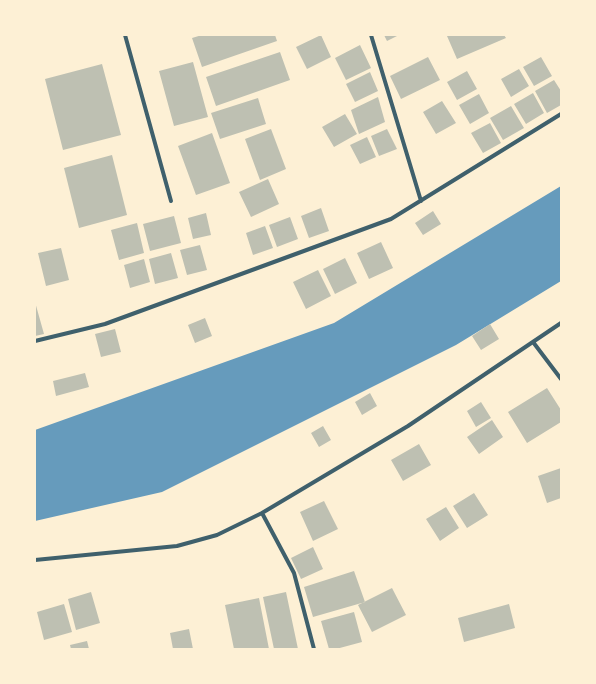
<!DOCTYPE html>
<style>
body{margin:0}
#map{position:relative;width:596px;height:684px;overflow:hidden;background:#fdf0d5;font-family:"Noto Serif",serif}
canvas{display:block}
.frame{position:absolute;inset:0;border:36px solid #fdf0d5;pointer-events:none}
</style>
<div id="map">
<canvas width="596" height="684"></canvas>
<div class="frame"></div>
</div>
<script>
const c = document.querySelector('canvas').getContext('2d');
c.lineJoin = 'round';
function paint(path, color) { c.fillStyle = color; c.fill(path, 'evenodd'); }
const shape = rows => new Path2D(rows.map(r => 'M' + r).join(''));
function trace(path, color, width, dash) { c.strokeStyle = color; c.lineWidth = width; c.lineCap = dash ? 'butt' : 'round'; c.setLineDash(dash || []); c.stroke(path); }
paint(shape([
 [561,186,561,281,456,345,162,492,35,521,35,430,334,323]
]), '#669bbc');
paint(shape([
 [202,35,275,35,277,41,202,67,192,38],
 [321,35,331,57,307,69,296,47],
 [384,35,399,35,387,41],
 [450,35,504,35,506,38,457,59,447,36],
 [360,45,371,68,346,80,335,58],
 [280,52,290,80,216,106,206,77],
 [428,57,440,80,401,99,390,76],
 [541,57,552,76,534,86,523,67],
 [193,62,208,117,174,126,159,71],
 [102,64,121,135,63,150,45,79],
 [519,69,529,86,511,97,501,79],
 [467,71,477,89,457,100,447,82],
 [370,72,378,91,355,102,346,84],
 [554,80,561,91,561,105,547,113,535,91],
 [533,93,544,113,526,124,514,104],
 [479,94,489,113,470,124,459,105],
 [378,97,385,122,359,134,351,110],
 [258,98,266,124,220,139,211,113],
 [442,101,456,123,436,134,423,112],
 [511,106,524,128,503,140,490,118],
 [345,114,357,134,334,147,322,127],
 [490,123,501,143,483,153,471,133],
 [271,129,286,169,260,180,245,139],
 [387,129,397,149,379,156,371,136],
 [212,133,230,183,196,195,178,146],
 [367,137,376,157,360,164,350,145],
 [112,155,127,215,79,228,64,168],
 [268,179,279,204,251,217,239,192],
 [321,208,329,231,309,238,301,216],
 [433,211,441,224,423,235,415,223],
 [206,213,211,235,193,239,188,218],
 [174,216,181,243,150,251,143,224],
 [290,217,298,239,277,247,269,225],
 [137,223,144,253,119,260,111,230],
 [265,226,273,248,253,255,246,233],
 [381,242,393,268,369,279,357,253],
 [200,245,207,270,187,275,180,250],
 [61,248,69,280,46,286,38,253],
 [171,253,178,278,155,284,149,259],
 [345,258,357,283,335,294,323,269],
 [144,259,150,282,130,288,124,265],
 [318,270,331,296,306,309,293,282],
 [35,302,44,334,35,336],
 [205,318,212,336,195,343,188,325],
 [490,324,499,339,481,350,472,336],
 [115,329,121,352,101,357,95,334],
 [85,373,89,387,56,396,53,381],
 [547,388,561,410,561,422,527,443,508,412],
 [370,393,377,406,362,415,355,402],
 [481,402,491,418,476,427,467,411],
 [492,420,503,437,479,454,467,437],
 [323,426,331,440,319,447,311,433],
 [419,444,431,465,403,481,391,460],
 [561,468,561,498,547,503,538,476],
 [474,493,488,515,467,528,453,506],
 [324,501,338,529,313,541,300,512],
 [446,507,459,528,440,541,426,519],
 [313,547,323,569,301,579,291,558],
 [354,571,365,602,313,617,304,587],
 [392,588,406,615,372,632,358,605],
 [91,592,100,623,76,630,68,599],
 [286,592,298,649,274,649,263,597],
 [259,598,269,649,234,649,225,605],
 [64,604,72,632,44,640,37,612],
 [509,604,515,628,464,642,458,618],
 [354,612,362,642,336,649,329,649,321,621],
 [189,629,193,649,173,649,170,633],
 [87,641,89,649,71,649,70,645]
]), '#bec0b2');
trace(shape([
 [125,35,171,201],
 [371,35,421,201],
 [35,341,105,324,391,219,561,114],
 [533,342,561,379],
 [262,513,294,573,314,649],
 [35,560,177,546,217,535,262,513,408,426,561,323]
]), '#3f606c', 4);
</script>
